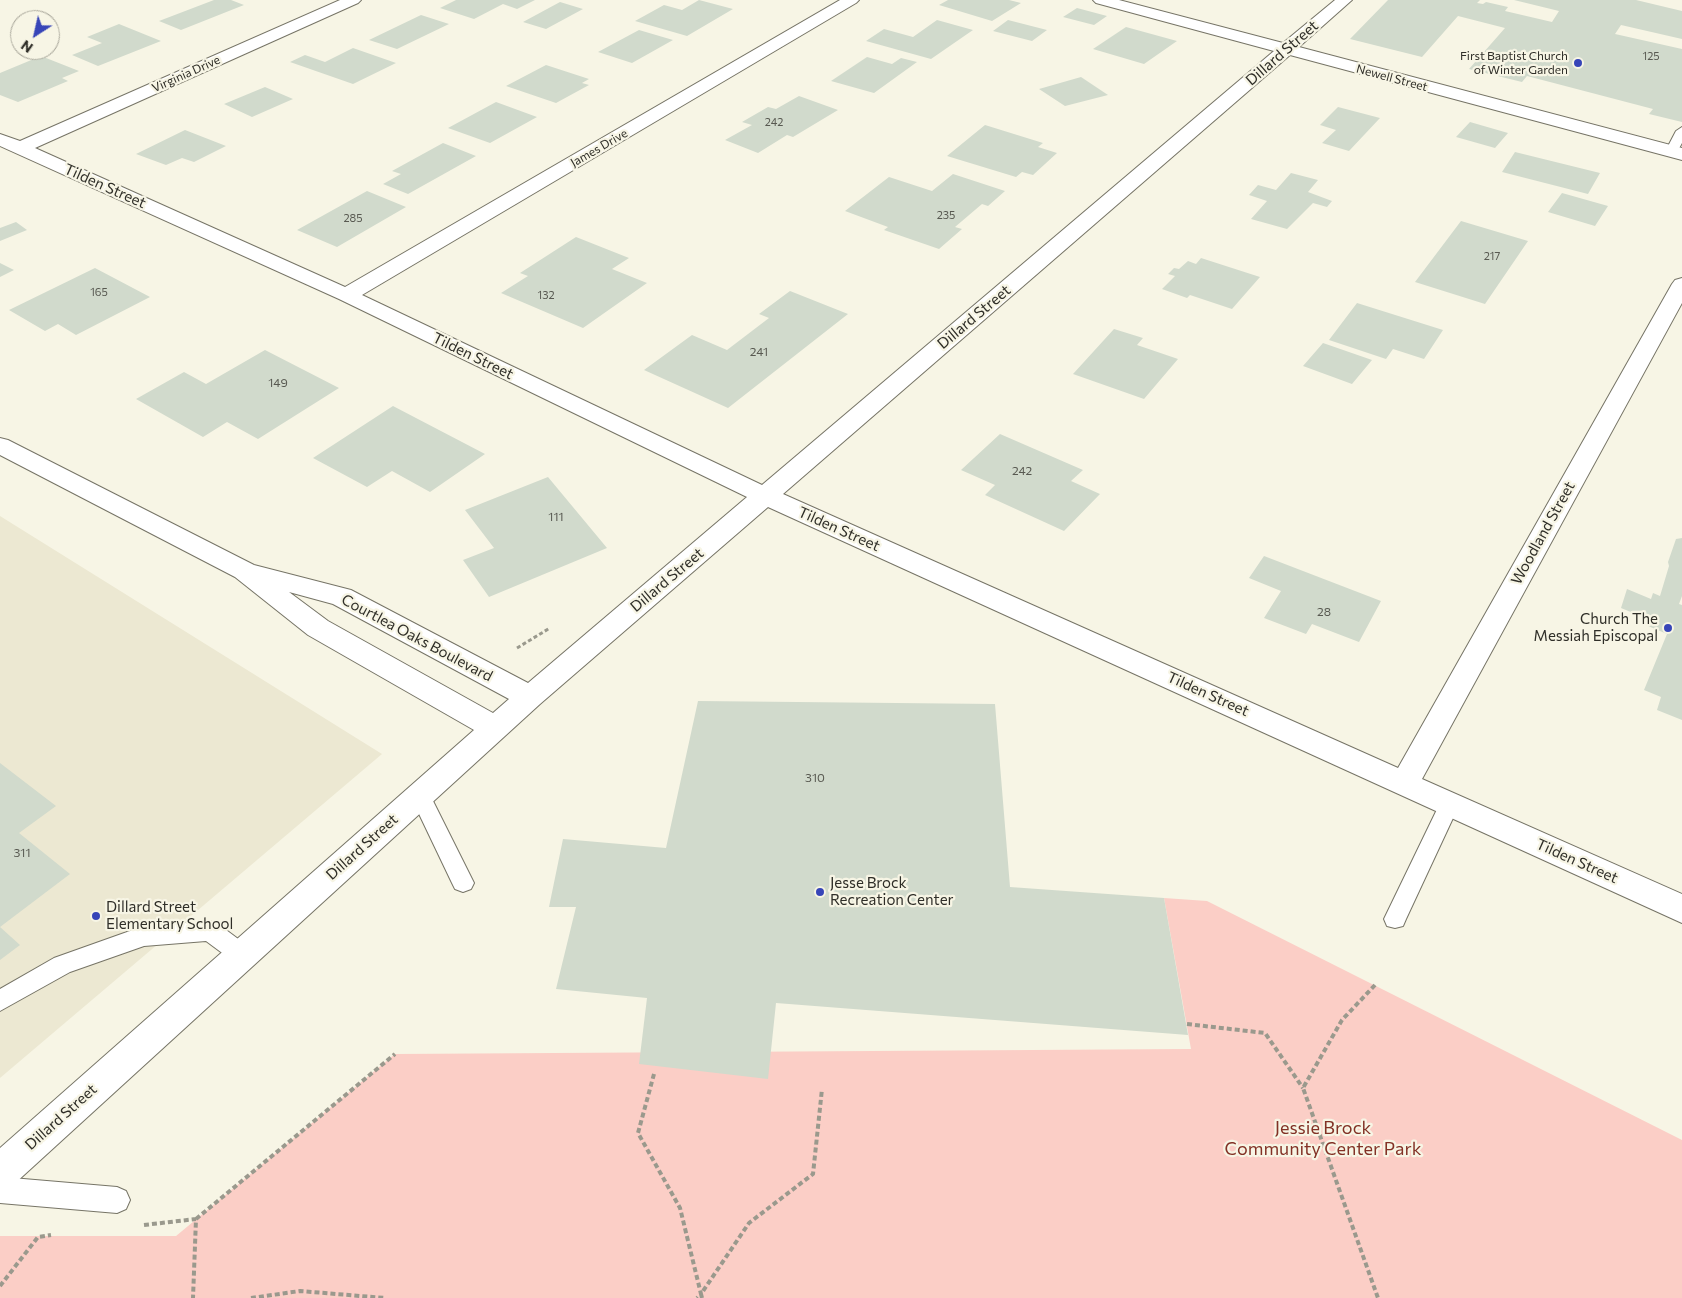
<!DOCTYPE html>
<style>
body{margin:0}
#map{position:relative;width:1682px;height:1298px;overflow:hidden;background:#f7f5e5;font-family:Commissioner,sans-serif}
canvas{display:block}
.north{position:absolute;left:10px;top:10px;width:50px;height:50px;box-sizing:border-box;background:#f7f5e5;border:1px solid #a7a599;border-radius:50%;rotate:215deg;font-size:14px;font-weight:700;line-height:20px;text-align:center;color:#2f2e28}
.north::after{content:'';display:block;margin:auto;width:18px;height:22px;background:#3745b8;clip-path:polygon(50% 0,100% 100%,50% 72%,0 100%)}
</style>
<div id="map">
<canvas width="1682" height="1298"></canvas>
<div class="north">N</div>
</div>
<script>
const c = document.querySelector('canvas').getContext('2d');
c.lineJoin = 'round';
function paint(path, color) { c.fillStyle = color; c.fill(path, 'evenodd'); }
const shape = rows => new Path2D(rows.map(r => 'M' + r).join(''));
function trace(path, color, width, dash) { c.strokeStyle = color; c.lineWidth = width; c.lineCap = dash ? 'butt' : 'round'; c.setLineDash(dash || []); c.stroke(path); }
function label(font, color, halo, rows, align = 'center') {
  c.font = font + ' Commissioner,sans-serif'; c.lineWidth = 4.5; c.setLineDash([]); c.textBaseline = 'middle'; c.strokeStyle = halo; c.fillStyle = color; for (const [text, x, y, turn = 0] of rows) {
    c.save(); c.translate(x, y); c.rotate((+turn || 0) * Math.PI / 180); c.textAlign = isNaN(turn) ? turn : align; if (halo) c.strokeText(text, 0, 0); c.fillText(text, 0, 0); c.restore();
  }
}
paint(shape([
 [0,516,382,754,0,1078]
]), '#ece8d2');
paint(shape([
 [1164,898,1207,901,1682,1140,1682,1298,0,1298,0,1236,176,1236,395,1054,1191,1049]
]), '#fbcec6');
paint(shape([
 [214,0,231,0,244,5,181,30,159,21],
 [456,0,535,0,517,9,503,4,474,19,440,8],
 [699,0,733,9,687,36,635,21,664,5,682,10],
 [948,0,1009,0,1021,3,992,21,939,5],
 [1388,0,1480,0,1477,3,1483,4,1486,2,1508,7,1505,11,1552,22,1559,11,1514,0,1636,0,1682,11,1682,39,1621,25,1615,34,1682,49,1682,122,1649,114,1653,109,1527,76,1522,82,1469,69,1505,28,1458,16,1422,57,1350,39],
 [560,2,583,9,546,29,523,22],
 [1077,8,1107,16,1094,25,1063,17],
 [421,15,449,24,397,49,369,40],
 [937,20,973,30,931,59,866,41,884,29,913,37],
 [1008,20,1047,30,1032,41,993,31],
 [119,24,161,41,98,66,72,55,102,43,87,37],
 [1126,27,1177,41,1144,64,1093,49],
 [639,30,673,40,632,63,598,52],
 [353,48,396,63,353,84,290,62,305,55,325,62],
 [41,56,79,71,62,78,68,81,18,102,0,95,0,73],
 [867,57,892,64,901,58,917,62,874,93,831,81],
 [546,65,589,79,582,83,589,85,556,103,506,86],
 [1081,77,1108,95,1065,106,1039,89],
 [265,87,293,99,252,117,224,104],
 [799,96,838,110,793,137,787,135,758,153,725,140,752,125,742,122,768,107,776,109],
 [496,102,537,117,490,143,448,128],
 [1338,107,1380,118,1349,151,1322,143,1336,130,1320,125],
 [1470,122,1508,133,1495,148,1456,137],
 [985,125,1043,143,1038,147,1057,153,1033,175,1022,172,1016,177,947,156],
 [185,130,226,146,194,162,182,158,166,165,136,154],
 [443,143,476,156,408,194,383,184,401,174,392,171],
 [1515,152,1600,173,1588,194,1502,172],
 [1291,173,1318,180,1308,192,1332,201,1327,207,1313,203,1287,229,1251,219,1267,201,1249,195,1258,185,1276,190],
 [953,174,1005,191,988,206,982,204,955,227,962,229,939,249,884,230,888,227,845,211,889,177,932,191],
 [367,191,406,207,337,247,297,230],
 [1562,193,1608,206,1595,226,1548,212],
 [1461,221,1528,241,1485,304,1415,282],
 [16,222,27,230,0,241,0,228],
 [576,237,629,258,612,269,647,283,583,328,501,293,528,276,520,273],
 [1201,258,1260,277,1232,309,1190,295,1187,298,1162,289,1175,276,1168,274,1174,268,1179,269,1188,261,1196,264],
 [0,263,14,270,0,277],
 [95,268,150,297,76,335,58,324,45,331,9,310],
 [790,291,848,314,728,408,644,370,692,335,727,350,769,318,759,314],
 [1357,303,1443,330,1424,359,1393,349,1386,359,1329,340],
 [1114,329,1143,338,1137,345,1178,359,1144,399,1073,374],
 [1323,343,1372,360,1352,384,1303,366],
 [265,350,339,388,258,439,227,422,203,437,136,399,184,372,206,384],
 [393,406,485,454,430,492,392,471,367,487,313,458],
 [1000,434,1083,470,1071,481,1100,494,1064,531,985,495,995,485,961,470],
 [548,477,607,548,489,597,463,560,494,548,465,510],
 [1682,538,1682,596,1679,604,1682,605,1682,720,1657,710,1661,697,1644,690,1667,634,1641,623,1643,617,1621,608,1627,589,1651,599,1653,593,1660,596,1669,566,1668,562,1676,539],
 [1264,556,1381,601,1359,642,1312,624,1306,634,1264,618,1281,591,1249,578],
 [698,701,995,704,1010,887,1164,898,1188,1035,776,1003,768,1079,639,1064,647,998,556,989,576,907,549,907,563,839,666,848],
 [0,763,56,806,19,833,70,874,0,927,20,945,0,960]
]), '#d1dacc');
const lane = shape([
 [1682,127,1682,143,1677,152,1675,155,1667,155,1665,152,1676,131,1682,127],
 [420,787,427,789,474,883,471,889,463,892,455,889,452,883,410,795,413,789,420,787],
 [1450,795,1457,797,1460,803,1406,919,1403,926,1395,928,1387,926,1384,919,1443,797,1450,795],
 [210,921,218,924,249,947,252,954,249,961,241,964,233,961,206,941,144,946,70,972,0,1011,0,989,54,958,144,926,210,921],
 [0,1177,117,1187,126,1191,130,1200,126,1209,117,1213,0,1203,0,1177]
]);
const street = shape([
 [340,0,361,0,358,3,35,148,345,287,840,0,859,0,856,3,362,295,762,485,1274,51,1096,3,1093,0,1119,0,1283,43,1335,0,1352,0,1299,47,1682,148,1682,160,1290,55,783,494,1398,768,1672,284,1675,280,1682,278,1682,303,1422,779,1682,894,1682,923,768,507,540,704,13,1185,0,1190,0,1148,474,730,308,635,235,577,0,455,0,438,8,440,254,565,351,590,528,683,747,497,339,299,0,146,0,134,20,141,340,0],
 [289,592,333,604,509,699,493,713,328,621,289,592]
]);
trace(lane, '#767466', 2);
trace(street, '#767466', 2);
trace(shape([
 [517,648,550,628]
]), '#9a998d', 3, [4, 2.5]);
trace(shape([
 [1375,985,1342,1020,1303,1088,1378,1298],
 [1187,1024,1265,1033,1303,1088],
 [654,1074,638,1133,680,1208,701,1294,697,1298],
 [196,1219,395,1054],
 [144,1225,196,1219,193,1298],
 [0,1286,38,1237,51,1235],
 [251,1298,300,1291,385,1298],
 [702,1298,701,1294,749,1223,813,1174,822,1089]
]), '#9a998d', 4, [5, 3]);
paint(lane, '#fff');
paint(street, '#fff');
for (const [x, y, r, color] of [
 [1578,63,5,"#3745b8"],
 [1668,628,5,"#3745b8"],
 [820,892,5,"#3745b8"],
 [96,916,5,"#3745b8"]
]) { const dot = new Path2D(); dot.arc(x, y, r, 0, 2 * Math.PI); c.fillStyle = color; c.fill(dot); trace(dot, '#f7f5e5', 2); }
label('11px', '#585951', null, [
 ["125",1651,56],
 ["242",774,122],
 ["235",946,215],
 ["285",353,218],
 ["217",1492,256],
 ["165",99,292],
 ["132",546,295]
]);
label('12px', '#2f2e28', '#f7f5e5', [
 ["First Baptist Church",1568,56],
 ["of Winter Garden",1568,70]
], 'right');
label('12px', '#2f2e28', '#f7f5e5', [
 ["Virginia Drive",186,74,-24],
 ["Newell Street",1392,78,15],
 ["James Drive",599,148,-30]
]);
label('12px', '#585951', null, [
 ["241",759,352],
 ["149",278,383],
 ["242",1022,471],
 ["111",556,517],
 ["28",1324,612],
 ["310",815,778],
 ["311",22,853]
]);
label('15px', '#2f2e28', '#f7f5e5', [
 ["Dillard Street",1282,53,-41],
 ["Tilden Street",105,186,24],
 ["Dillard Street",974,317,-40],
 ["Tilden Street",473,356,26],
 ["Tilden Street",839,529,24],
 ["Woodland Street",1543,533,-61],
 ["Dillard Street",667,580,-40],
 ["Courtlea Oaks Boulevard",417,638,28],
 ["Tilden Street",1208,694,24],
 ["Dillard Street",362,847,-42],
 ["Tilden Street",1577,861,24],
 ["Dillard Street",61,1117,-42]
]);
label('15px', '#2f2e28', '#f7f5e5', [
 ["Church The",1658,619,"right"],
 ["Messiah Episcopal",1658,636,"right"],
 ["Jesse Brock",830,883],
 ["Recreation Center",830,900],
 ["Dillard Street",106,907],
 ["Elementary School",106,924]
], 'left');
label('18px', '#823125', '#f7f5e5', [
 ["Jessie Brock",1323,1128],
 ["Community Center Park",1323,1149]
]);
</script>
